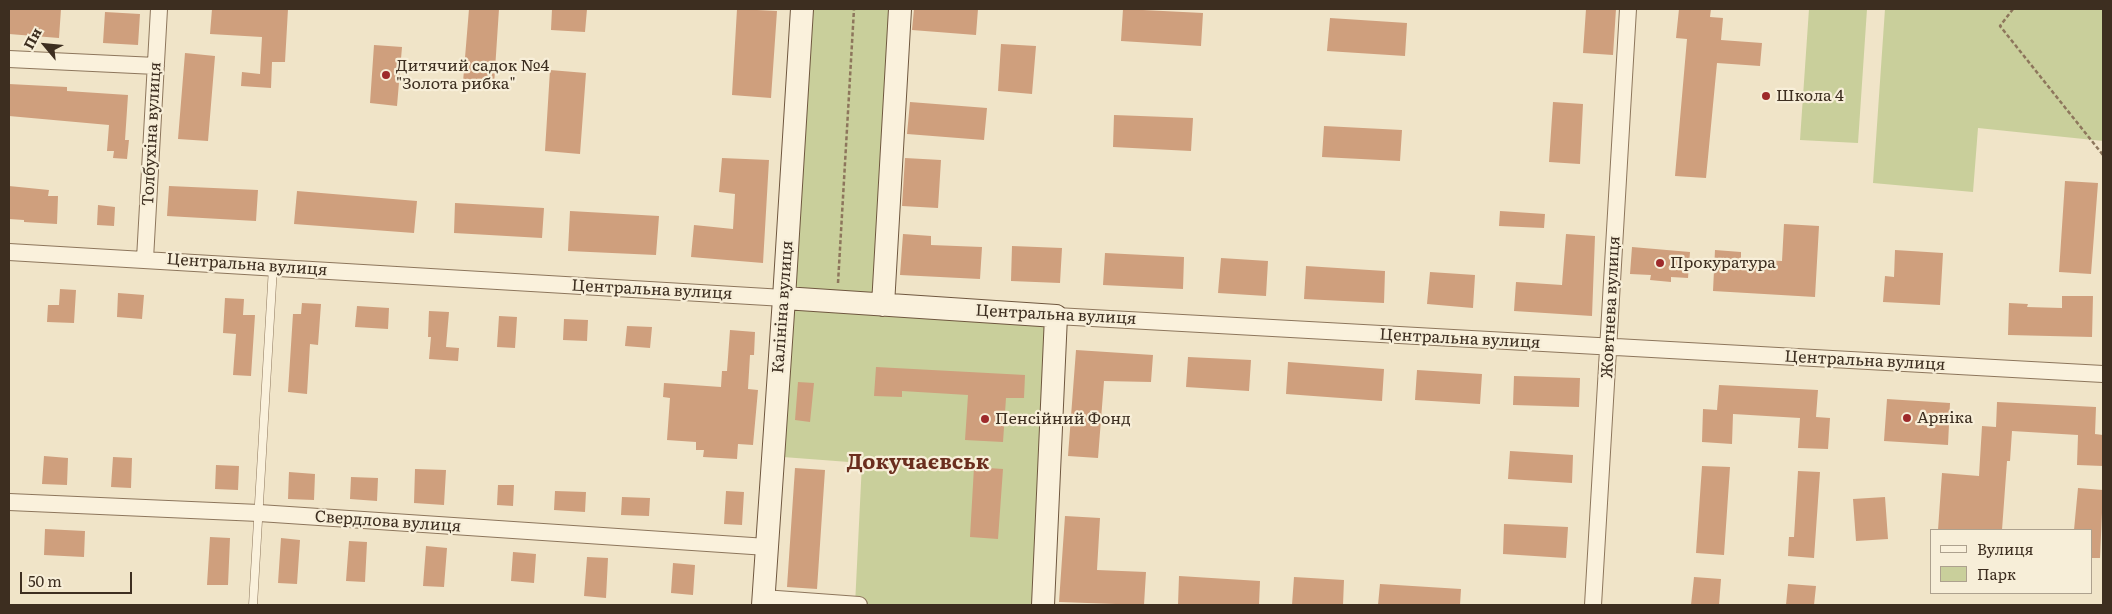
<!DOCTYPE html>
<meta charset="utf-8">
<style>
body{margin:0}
#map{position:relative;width:2112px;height:614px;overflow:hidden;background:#f0e4c8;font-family:Literata,serif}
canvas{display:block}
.frame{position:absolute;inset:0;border:10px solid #3d2e20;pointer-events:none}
.legend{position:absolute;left:1930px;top:529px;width:162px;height:65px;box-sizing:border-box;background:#f7eed8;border:1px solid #ada18e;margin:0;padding:6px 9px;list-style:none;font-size:15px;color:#3d2e20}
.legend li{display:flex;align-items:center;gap:10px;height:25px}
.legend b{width:25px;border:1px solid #ada18e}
.north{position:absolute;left:20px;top:20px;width:50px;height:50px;-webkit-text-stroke:4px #f7eed8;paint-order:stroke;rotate:298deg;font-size:14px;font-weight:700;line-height:20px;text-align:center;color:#3d2e20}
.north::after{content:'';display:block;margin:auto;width:18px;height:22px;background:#3d2e20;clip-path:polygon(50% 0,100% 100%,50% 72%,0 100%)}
.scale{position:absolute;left:20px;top:572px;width:112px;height:22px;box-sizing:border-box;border:2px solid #3d2e20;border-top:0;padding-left:6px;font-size:15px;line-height:18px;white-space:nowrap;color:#3d2e20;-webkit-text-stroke:4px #f7eed8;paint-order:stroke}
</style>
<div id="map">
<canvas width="2112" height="614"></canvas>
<div class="frame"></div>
<ul class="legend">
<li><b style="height:6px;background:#faf1dc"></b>Вулиця</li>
<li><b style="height:14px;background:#c9cf9b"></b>Парк</li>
</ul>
<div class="north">Пн</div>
<div class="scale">50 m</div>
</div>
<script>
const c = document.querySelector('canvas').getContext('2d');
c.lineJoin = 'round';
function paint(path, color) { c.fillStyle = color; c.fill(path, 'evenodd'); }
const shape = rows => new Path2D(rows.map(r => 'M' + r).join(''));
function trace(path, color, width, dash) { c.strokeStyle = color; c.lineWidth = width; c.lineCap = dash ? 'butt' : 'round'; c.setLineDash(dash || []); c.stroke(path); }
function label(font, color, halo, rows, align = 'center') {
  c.font = font + ' Literata,serif'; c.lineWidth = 4.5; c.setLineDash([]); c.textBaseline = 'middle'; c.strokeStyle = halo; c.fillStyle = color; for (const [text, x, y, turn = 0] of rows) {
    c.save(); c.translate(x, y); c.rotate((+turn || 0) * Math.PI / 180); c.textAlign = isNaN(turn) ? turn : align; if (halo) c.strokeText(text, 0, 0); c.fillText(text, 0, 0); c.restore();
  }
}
paint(shape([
 [813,9,889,9,872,315,1048,325,1034,605,855,605,862,463,783,457],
 [1809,9,1867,9,1858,143,1800,140],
 [1885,9,2103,9,2103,141,1978,128,1973,192,1873,183]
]), '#c9cf9b');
paint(shape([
 [9,9,61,9,59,38,9,34],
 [212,9,288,9,285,62,272,62,271,88,241,86,242,72,260,74,262,37,210,34],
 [469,9,499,9,494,85,463,82],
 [552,9,587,9,585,32,551,30],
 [737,9,777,11,771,98,732,95],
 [914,9,978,9,976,35,912,30],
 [1123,9,1203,13,1201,46,1121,41],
 [1586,9,1616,9,1613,55,1583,53],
 [1679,9,1711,9,1710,17,1723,18,1721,40,1762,43,1760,66,1717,63,1706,178,1675,176,1687,39,1676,38],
 [105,12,140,14,138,45,103,43],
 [1330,18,1407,23,1405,56,1327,51],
 [1001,44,1036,46,1032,94,998,91],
 [374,45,402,47,397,106,370,103],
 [185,53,215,56,208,141,178,139],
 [550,70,586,73,580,154,545,151],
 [9,84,67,87,67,91,128,95,125,140,129,140,127,159,113,158,114,151,107,151,109,125,9,116],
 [910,102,987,108,984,140,907,134],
 [1553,102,1583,104,1580,164,1549,162],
 [1114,115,1193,118,1191,151,1113,147],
 [1324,126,1402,130,1400,161,1322,157],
 [722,158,769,160,763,263,691,257,694,225,733,229,735,194,719,192],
 [905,158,941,160,938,208,902,206],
 [2065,181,2098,183,2091,274,2059,272],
 [9,186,49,190,48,196,58,196,57,224,24,222,24,220,9,219],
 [169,186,258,190,256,221,167,216],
 [297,191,417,201,414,233,294,224],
 [455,203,544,208,542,238,454,233],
 [98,205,115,207,114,226,97,225],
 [570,211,659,216,656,255,568,251],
 [1500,211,1545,214,1544,228,1499,226],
 [1784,224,1819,226,1815,297,1713,291,1715,250,1741,252,1741,259,1782,261],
 [903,234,931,236,931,245,982,247,980,279,900,275],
 [1566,234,1595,236,1592,316,1514,311,1516,282,1562,285],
 [1012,246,1062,248,1060,283,1011,281],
 [1632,247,1690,252,1688,278,1671,277,1671,282,1650,280,1651,275,1630,274],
 [1895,250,1943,253,1940,305,1883,302,1885,276,1894,277],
 [1105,253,1184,257,1183,289,1103,285],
 [1221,258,1268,261,1266,296,1218,293],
 [1306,266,1385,271,1384,303,1304,299],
 [1430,272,1475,275,1473,308,1427,304],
 [60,289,76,290,74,323,47,322,48,305,59,305],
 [118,293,144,295,142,319,117,317],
 [2062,296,2093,296,2092,337,2008,335,2009,303,2028,304,2027,307,2062,308],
 [225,298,244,299,243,315,255,315,251,376,233,375,236,334,223,333],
 [302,303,321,304,318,345,310,344,307,394,288,392,293,314,301,314],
 [357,306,389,308,388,329,355,327],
 [429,311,449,312,446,347,459,348,458,361,429,359,431,337,428,337],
 [499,316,517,317,515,348,497,347],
 [564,319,588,320,587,341,563,340],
 [627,326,652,327,650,348,625,346],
 [730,330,755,332,754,355,750,355,748,389,758,390,753,445,738,444,737,459,703,457,704,450,696,450,696,442,667,440,670,398,663,397,664,383,721,387,722,371,727,371],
 [1076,350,1153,355,1151,382,1104,381,1098,458,1068,456],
 [1188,357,1251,360,1249,391,1186,387],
 [1288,362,1384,369,1382,401,1286,394],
 [876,367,1025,375,1024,398,1006,398,1003,442,965,440,968,395,902,391,902,397,874,396],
 [1417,370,1482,374,1480,404,1415,400],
 [1514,376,1580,378,1579,407,1513,405],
 [798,382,814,383,810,422,795,420],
 [1719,385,1818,390,1816,417,1830,418,1828,449,1798,448,1800,418,1733,414,1732,444,1702,442,1703,409,1717,410],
 [1887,399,1950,403,1948,445,1884,441],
 [1997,402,2096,407,2095,434,2103,435,2103,466,2077,465,2078,435,2012,431,2010,461,2007,461,2002,530,1938,530,1942,473,1979,476,1982,426,1996,427],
 [1510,451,1573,455,1572,483,1508,479],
 [44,456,68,458,67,485,42,484],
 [113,457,132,458,131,488,111,487],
 [216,465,239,466,238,490,215,489],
 [1702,466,1730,467,1724,555,1696,553],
 [974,467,1003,469,998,539,970,537],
 [795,468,825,470,817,589,787,587],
 [415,469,446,470,444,505,414,503],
 [1798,471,1820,472,1814,558,1788,556,1789,537,1794,537],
 [289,472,315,474,314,500,288,499],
 [351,477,378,478,377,501,350,499],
 [498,485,514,485,513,506,497,505],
 [2078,488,2103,490,2100,558,2091,558,2091,530,2074,530],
 [555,491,586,492,585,512,554,510],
 [726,491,744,492,742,525,724,524],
 [622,497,650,498,649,516,621,515],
 [1885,497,1888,539,1856,541,1853,499],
 [1065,516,1100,518,1097,570,1146,572,1144,605,1059,602],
 [1504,524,1568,527,1566,558,1503,554],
 [45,529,85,531,84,557,44,555],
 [210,537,230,538,228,585,207,585],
 [281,538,300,540,297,584,278,583],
 [349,541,367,542,365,582,346,581],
 [426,546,447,548,444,587,423,586],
 [513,552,536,554,534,583,511,581],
 [587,557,608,558,606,598,584,596],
 [673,563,695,565,693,595,671,593],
 [1179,576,1260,581,1259,605,1178,605],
 [1294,577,1344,580,1343,605,1292,605],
 [1694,577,1721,579,1719,605,1691,605],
 [1380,584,1461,589,1460,605,1378,605],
 [1788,584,1816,586,1814,605,1786,605]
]), '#cf9f7d');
const lane = shape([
 [253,605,273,267]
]);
const street = shape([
 [9,59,156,66],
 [9,252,784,298],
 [145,259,159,9],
 [1056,316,2103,374],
 [9,502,259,513,767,547],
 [763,598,859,605],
 [1593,605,1628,9]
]);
const secondary = shape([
 [784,298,1056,316,1043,605],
 [883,305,900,9],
 [763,605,784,298,802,9]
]);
trace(lane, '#8d765c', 9);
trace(street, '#8d765c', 18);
trace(secondary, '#6f573f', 24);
trace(shape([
 [2013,9,2000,26,2103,155],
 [838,283,854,9]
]), '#8d765c', 2.5, [4, 2.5]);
trace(lane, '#faf1dc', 8);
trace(street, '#faf1dc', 16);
trace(secondary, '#faf1dc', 22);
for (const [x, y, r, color] of [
 [386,75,5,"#9e2a2b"],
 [1766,96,5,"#9e2a2b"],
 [1660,263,5,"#9e2a2b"],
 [1907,418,5,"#9e2a2b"],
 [985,419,5,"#9e2a2b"]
]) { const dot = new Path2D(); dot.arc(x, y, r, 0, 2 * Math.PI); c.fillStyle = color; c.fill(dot); trace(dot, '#f7eed8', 2); }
label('16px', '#3d2e20', '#f7eed8', [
 ["Дитячий садок №4",396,66],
 ["\"Золота рибка\"",396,84],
 ["Школа 4",1776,96],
 ["Прокуратура",1670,263],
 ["Арніка",1917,418],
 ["Пенсійний Фонд",995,419]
], 'left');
label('16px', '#3d2e20', '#f7eed8', [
 ["Толбухіна вулиця",152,134,-87],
 ["Центральна вулиця",247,265,4],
 ["Центральна вулиця",652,290,3],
 ["Калініна вулиця",783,307,-86],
 ["Жовтнева вулиця",1611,307,-87],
 ["Центральна вулиця",1056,315,3],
 ["Центральна вулиця",1460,339,3],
 ["Центральна вулиця",1865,361,3],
 ["Свердлова вулиця",388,522,4]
]);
label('bold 21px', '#6b2e1e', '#f7eed8', [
 ["Докучаєвськ",918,463]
]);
</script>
